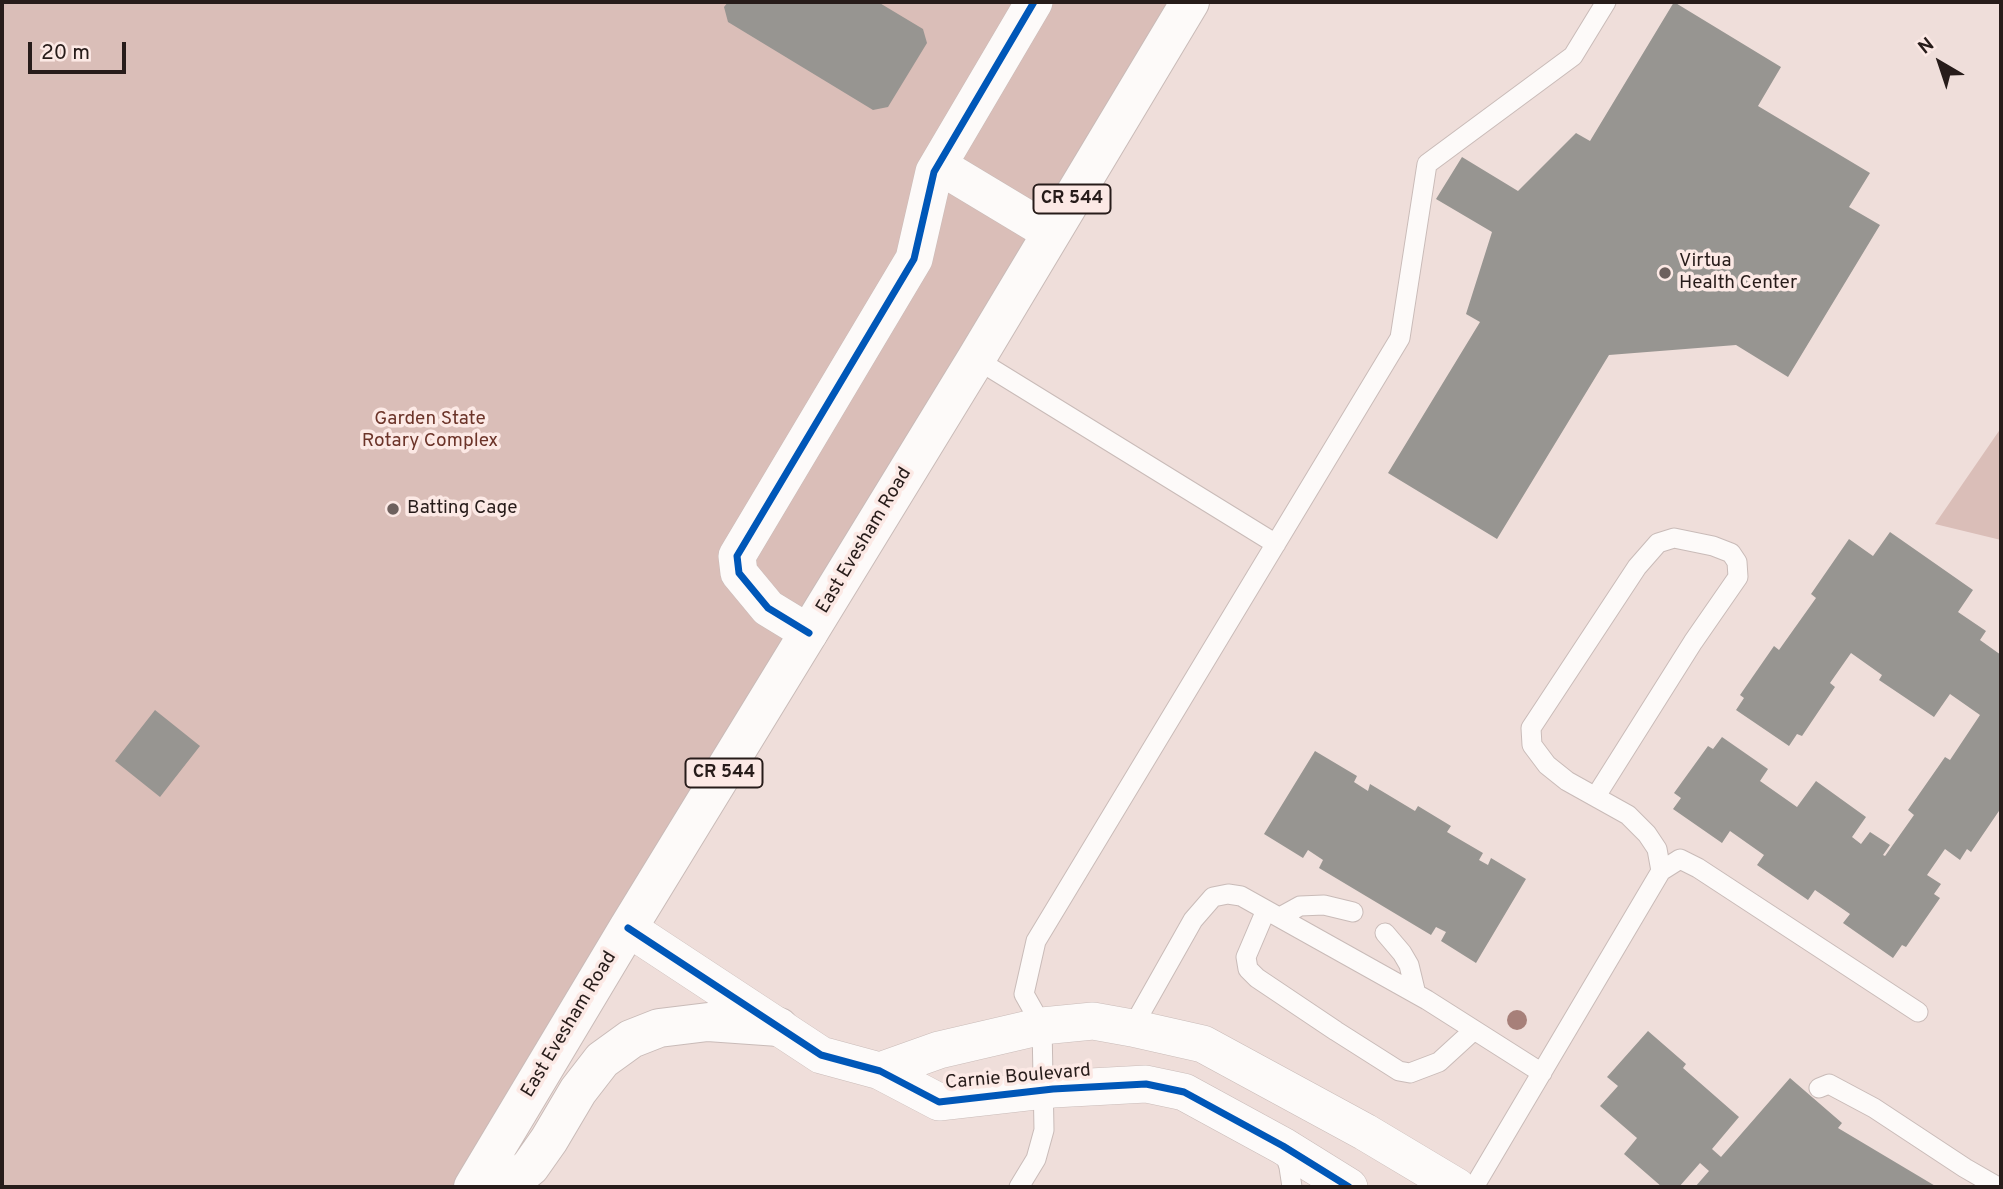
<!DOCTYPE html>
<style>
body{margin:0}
#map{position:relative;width:2003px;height:1189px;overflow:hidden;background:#efdeda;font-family:Overpass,sans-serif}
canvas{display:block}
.frame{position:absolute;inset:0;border:4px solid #271c1a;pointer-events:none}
.north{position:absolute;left:1905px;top:28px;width:70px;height:70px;-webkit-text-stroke:5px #fce9e5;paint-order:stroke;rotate:321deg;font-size:19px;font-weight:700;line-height:28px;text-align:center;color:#271c1a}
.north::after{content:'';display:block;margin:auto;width:24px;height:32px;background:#271c1a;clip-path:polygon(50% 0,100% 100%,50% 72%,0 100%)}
.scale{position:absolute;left:28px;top:42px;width:98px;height:32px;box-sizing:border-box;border:4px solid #271c1a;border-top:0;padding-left:9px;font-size:21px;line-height:24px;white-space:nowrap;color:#271c1a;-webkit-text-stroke:5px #fce9e5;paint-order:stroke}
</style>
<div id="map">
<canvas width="2003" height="1189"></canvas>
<div class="frame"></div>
<div class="north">N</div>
<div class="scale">20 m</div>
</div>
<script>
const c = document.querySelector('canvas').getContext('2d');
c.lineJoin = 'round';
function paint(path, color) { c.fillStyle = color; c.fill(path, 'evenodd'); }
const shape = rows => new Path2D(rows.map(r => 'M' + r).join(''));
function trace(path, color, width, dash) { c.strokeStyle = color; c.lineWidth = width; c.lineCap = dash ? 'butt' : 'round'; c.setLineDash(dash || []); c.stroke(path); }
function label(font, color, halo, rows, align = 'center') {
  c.font = font + ' Overpass,sans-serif'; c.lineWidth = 7; c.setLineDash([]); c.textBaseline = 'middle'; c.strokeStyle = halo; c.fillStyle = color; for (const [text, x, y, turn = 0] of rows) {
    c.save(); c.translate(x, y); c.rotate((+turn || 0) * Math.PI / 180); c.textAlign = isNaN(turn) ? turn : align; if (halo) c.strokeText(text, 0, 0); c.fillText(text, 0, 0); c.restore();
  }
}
paint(shape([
 [2,2,1190,2,473,1187,2,1187],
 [2001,428,2001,540,1935,524]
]), '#dabeb8');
paint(shape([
 [728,2,878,2,923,29,927,43,888,107,873,110,728,22,724,7],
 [1674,2,1781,67,1758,106,1870,173,1849,207,1880,225,1788,377,1736,345,1609,355,1497,539,1388,473,1480,322,1466,314,1492,232,1436,199,1462,157,1518,191,1576,133,1590,141],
 [1890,532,1973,590,1958,612,1986,631,1980,640,2001,655,2001,808,1971,852,1967,849,1960,860,1945,849,1927,875,1941,884,1934,894,1940,898,1906,947,1902,945,1893,958,1843,923,1850,914,1815,890,1808,900,1757,865,1764,855,1730,831,1722,843,1673,809,1681,798,1674,793,1708,746,1713,749,1722,737,1768,769,1760,781,1797,807,1816,781,1866,817,1852,837,1861,844,1870,832,1890,845,1883,855,1885,856,1914,815,1908,810,1945,757,1950,760,1980,715,1950,694,1934,717,1879,680,1882,675,1851,653,1830,683,1835,687,1802,736,1797,734,1789,746,1736,710,1744,698,1740,695,1774,646,1779,650,1816,598,1811,594,1849,539,1873,556],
 [155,710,200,746,160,797,115,761],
 [1315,751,1357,776,1354,782,1368,791,1370,784,1415,811,1418,806,1451,826,1447,832,1483,853,1479,860,1488,865,1491,858,1526,879,1476,963,1441,941,1446,932,1436,927,1431,935,1319,868,1323,860,1308,850,1303,858,1264,834],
 [1648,1031,1686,1064,1683,1068,1739,1117,1712,1149,1721,1157,1790,1078,1842,1123,1838,1128,1937,1187,1695,1187,1709,1171,1700,1163,1679,1187,1662,1187,1624,1154,1637,1138,1600,1106,1618,1086,1607,1077]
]), '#979591');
const service = shape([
 [976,359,1276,544],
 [1661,871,1680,859,1698,868,1918,1012],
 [1266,910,1246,957,1248,969,1257,978,1336,1031,1399,1071,1410,1073,1439,1062,1474,1030],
 [1280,917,1300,906,1324,905,1353,912],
 [1385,933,1402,953,1409,965,1416,994],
 [1132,1028,1193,920,1213,897,1228,894,1241,896,1427,1000,1542,1073],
 [1819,1088,1829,1084,1874,1108,1965,1168,1998,1187],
 [1283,1148,1289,1167,1292,1187],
 [1019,1187,1036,1159,1044,1130,1042,1026,1024,994,1036,941,1400,338,1427,164,1573,56,1606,2],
 [1474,1187,1661,871,1657,849,1647,834,1628,815,1567,781,1547,765,1532,745,1531,728,1637,567,1658,543,1674,538,1713,546,1731,553,1737,562,1738,577,1693,642,1596,796]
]);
const minor = shape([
 [938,165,1051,233],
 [809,633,768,608,739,573,737,556,914,259,934,172,1034,2],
 [628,928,821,1055,880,1071,939,1102,1053,1089,1146,1084,1184,1092,1283,1146,1349,1187],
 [880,1071,939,1050,1042,1026,1093,1021,1132,1028,1203,1044,1365,1132,1457,1187]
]);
const primary = shape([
 [473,1187,628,928,976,359,1190,2],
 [505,1187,530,1167,549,1140,578,1091,602,1060,631,1039,659,1028,708,1022,779,1027]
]);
trace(service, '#c9bbb8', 21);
trace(minor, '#c9bbb8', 38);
trace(primary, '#c9bbb8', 40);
trace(service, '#fdfaf9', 19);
trace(minor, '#fdfaf9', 37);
trace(primary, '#fdfaf9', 38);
trace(shape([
 [809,633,768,608,739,573,737,556,914,259,934,172,1034,2],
 [628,928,821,1055,880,1071,939,1102,1053,1089,1146,1084,1184,1092,1283,1146,1349,1187]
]), '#0057b8', 7);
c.fillStyle = '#a78079';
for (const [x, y] of [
 [1517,1020]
]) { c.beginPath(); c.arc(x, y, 10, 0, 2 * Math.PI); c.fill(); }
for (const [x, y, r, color] of [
 [1665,273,7,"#6d605d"],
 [393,509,7,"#6d605d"]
]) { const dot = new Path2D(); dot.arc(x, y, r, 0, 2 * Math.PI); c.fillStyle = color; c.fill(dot); trace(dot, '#fce9e5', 2.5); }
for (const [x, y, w] of [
 [1072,199,77],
 [724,773,77]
]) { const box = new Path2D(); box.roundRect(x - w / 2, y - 14.5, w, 29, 5); c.fillStyle = '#fce9e5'; c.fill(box); trace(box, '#271c1a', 2); }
label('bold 18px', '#271c1a', null, [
 ["CR 544",1072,199],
 ["CR 544",724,773]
]);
label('19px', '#271c1a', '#fce9e5', [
 ["Virtua",1679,262],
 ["Health Center",1679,284],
 ["Batting Cage",407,509]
], 'left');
label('19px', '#6c3429', '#fce9e5', [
 ["Garden State",430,420],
 ["Rotary Complex",430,442]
]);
label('19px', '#271c1a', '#fce9e5', [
 ["East Evesham Road",865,541,-59],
 ["East Evesham Road",570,1025,-59],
 ["Carnie Boulevard",1018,1078,-5]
]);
</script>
